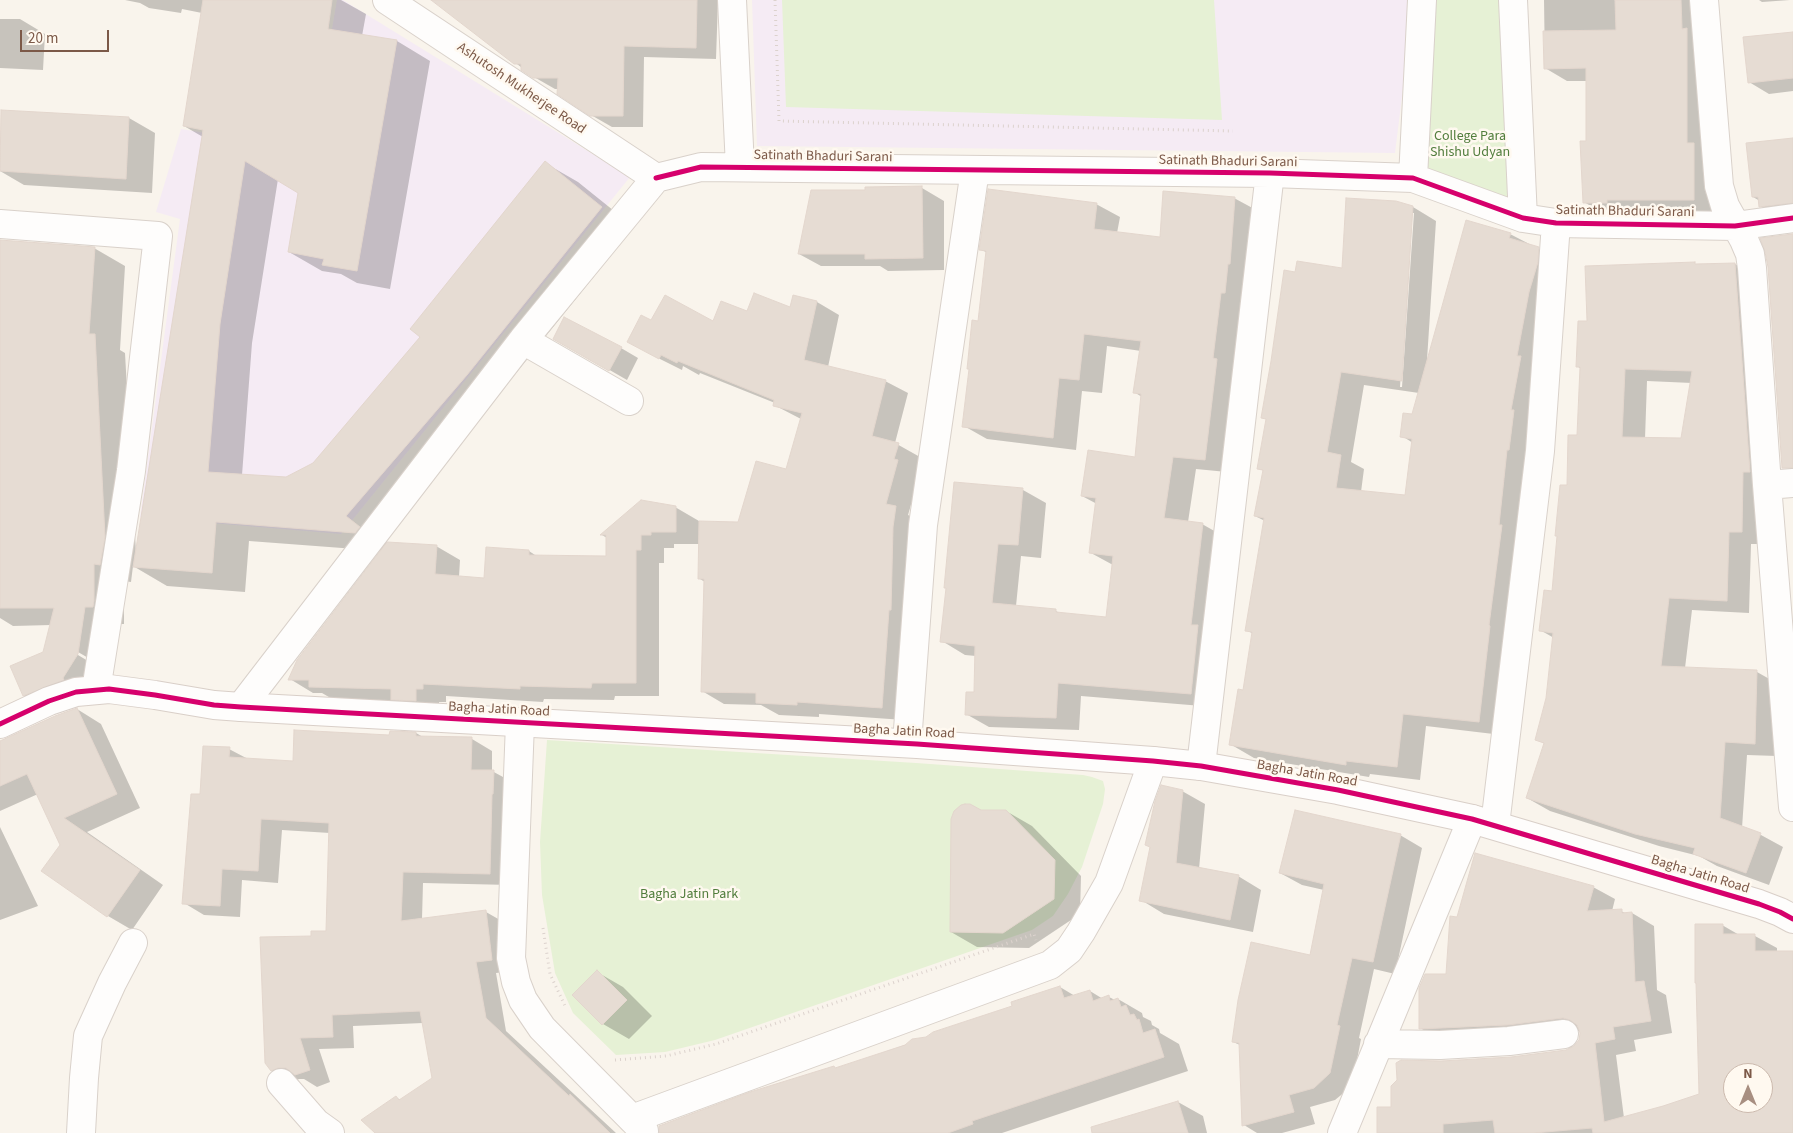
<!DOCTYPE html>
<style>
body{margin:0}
#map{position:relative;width:1793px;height:1133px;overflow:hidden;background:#f9f4ec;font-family:"Source Sans 3",sans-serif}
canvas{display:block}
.north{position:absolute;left:1723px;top:1063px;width:50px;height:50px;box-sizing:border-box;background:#fff9f0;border:1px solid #cbb9ad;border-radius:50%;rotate:0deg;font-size:14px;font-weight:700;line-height:20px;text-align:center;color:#7c5948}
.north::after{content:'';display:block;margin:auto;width:18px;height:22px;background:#a88f81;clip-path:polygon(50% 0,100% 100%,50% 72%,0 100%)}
.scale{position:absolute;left:20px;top:30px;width:89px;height:22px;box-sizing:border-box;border:2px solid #7c5948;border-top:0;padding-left:6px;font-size:15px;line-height:18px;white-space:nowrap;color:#7c5948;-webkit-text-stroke:4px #fff9f0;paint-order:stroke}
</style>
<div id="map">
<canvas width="1793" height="1133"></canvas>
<div class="north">N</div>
<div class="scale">20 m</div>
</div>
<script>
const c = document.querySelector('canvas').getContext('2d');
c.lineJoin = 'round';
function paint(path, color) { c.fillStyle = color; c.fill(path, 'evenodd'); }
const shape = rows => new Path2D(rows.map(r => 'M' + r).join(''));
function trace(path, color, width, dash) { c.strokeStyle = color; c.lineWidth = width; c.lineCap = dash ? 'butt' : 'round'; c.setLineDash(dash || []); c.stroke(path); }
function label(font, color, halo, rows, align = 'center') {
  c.font = font + ' "Source Sans 3",sans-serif'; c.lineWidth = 5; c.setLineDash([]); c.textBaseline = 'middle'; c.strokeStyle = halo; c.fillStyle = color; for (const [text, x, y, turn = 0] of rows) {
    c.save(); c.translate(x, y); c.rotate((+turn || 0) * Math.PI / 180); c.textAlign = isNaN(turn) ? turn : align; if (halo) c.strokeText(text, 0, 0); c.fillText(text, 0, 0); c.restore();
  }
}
paint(shape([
 [337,0,343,0,630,177,341,534,140,517,180,219,156,212,181,129,311,150],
 [752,0,1414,0,1395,153,757,146]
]), '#f5ebf4');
paint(shape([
 [782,0,1214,0,1222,120,786,107],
 [1434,0,1503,0,1516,208,1427,175],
 [547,740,916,763,1083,775,1092,777,1103,781,1105,789,1103,804,1082,867,1068,894,1053,916,1032,930,715,1040,665,1052,616,1055,573,1013,555,973,542,895,540,842]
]), '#e6f1d5');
paint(shape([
 [125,0,341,0,366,14,362,36,397,41,430,61,390,289,357,283,341,274,322,271,289,252,300,193,278,179,252,343,242,475,286,478,314,464,422,337,545,163,578,182,634,227,500,393,379,535,388,543,436,546,460,560,459,577,485,580,529,551,538,557,607,557,607,538,602,535,675,507,699,521,699,523,739,523,786,471,801,419,774,405,775,403,700,373,699,375,683,366,682,370,650,354,652,322,714,322,747,313,791,309,794,297,817,302,839,315,828,367,885,381,908,393,895,443,920,457,916,472,920,474,908,515,918,520,904,720,819,714,819,717,779,715,761,705,724,704,702,691,705,582,700,579,700,544,674,544,674,548,664,548,664,563,659,563,659,696,615,696,614,700,544,699,543,702,446,696,446,702,439,702,439,714,415,712,396,701,334,700,322,693,313,693,290,679,382,551,249,541,245,592,167,586,133,566,131,582,124,581,124,624,116,624,109,670,78,652,78,655,108,673,54,713,24,695,44,653,51,625,13,626,0,618,0,241,94,248,125,266,120,350,125,353,136,553,203,137,184,126,202,13,182,9,181,13,149,8,140,3],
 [433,0,718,0,716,59,644,57,643,127,612,127,591,115,559,89,555,89,534,77],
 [1544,0,1703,0,1716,212,1606,215,1584,202,1587,142,1587,81,1567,81,1545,68],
 [1759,0,1790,0,1762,2],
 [0,19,20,19,45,34,43,70,0,68],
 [1793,33,1793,91,1769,94,1749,82],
 [2,111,129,118,155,133,152,193,24,185,0,171],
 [1793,139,1793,217,1781,218,1760,206,1760,201,1753,197],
 [922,188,944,201,944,270,888,271,880,266,821,266,799,254,866,191],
 [1234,198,1258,211,1227,472,1196,469,1188,522,1202,524,1225,537,1214,707,1081,696,1079,730,989,727,966,714,975,693,976,656,965,655,942,641,1023,490,1046,503,1041,558,1021,556,1016,606,1056,611,1061,614,1107,618,1113,565,1091,553,1097,504,1082,496,1136,459,1142,397,1134,392,1141,351,1107,346,1102,393,1082,391,1076,450,987,439,964,426,979,322,987,253,981,249,1096,204,1120,217,1117,233,1161,238],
 [1413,207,1436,221,1427,360,1510,234,1562,261,1502,735,1426,726,1420,780,1370,774,1369,777,1254,758,1230,744,1245,692,1253,634,1247,630,1265,521,1255,516,1264,471,1258,468,1267,420,1263,417,1296,274,1343,270],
 [1411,213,1414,213,1402,387,1400,387],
 [1364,385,1419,393,1412,416,1402,436,1413,443,1406,496,1361,492,1364,469,1351,462],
 [1694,264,1735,264,1758,277,1764,544,1751,544,1749,613,1692,610,1685,668,1757,672,1780,685,1777,756,1747,755,1742,828,1761,835,1783,847,1769,885,1717,866,1699,856,1659,846,1550,811,1527,798,1545,744,1536,739,1548,698,1554,638,1540,630,1553,593,1568,487,1579,437,1581,369,1577,366,1589,323],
 [1647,381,1692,383,1682,440,1645,439],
 [554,338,621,348,638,358,627,380],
 [77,709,101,724,140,808,87,832,163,885,132,930,108,916,61,845,38,794,0,811,0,742],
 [416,733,423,737,472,739,492,751,492,771,514,783,511,885,423,883,422,919,486,912,507,924,513,971,496,973,506,1031,616,1133,377,1133,397,1098,401,1100,433,1079,423,1023,353,1026,354,1048,319,1049,330,1082,317,1087,304,1079,299,1079,293,1082,272,1070,313,937,327,932,330,833,282,830,278,883,242,880,240,917,204,915,184,903,201,795,229,749,248,759,294,762,391,736],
 [1182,791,1205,804,1199,869,1238,876,1261,890,1253,932,1164,914,1141,900],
 [980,811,1006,811,1032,826,1081,876,1080,914,1029,948,977,947,951,932],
 [0,827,38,906,0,920],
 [1400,835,1422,848,1395,974,1374,969,1359,1038,1361,1039,1352,1086,1335,1100,1310,1107,1315,1124,1282,1133,1257,1133,1244,1125,1240,1045,1233,1042,1311,956,1324,890,1302,885,1280,873],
 [1593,887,1615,899,1612,911,1621,911,1627,914,1632,913,1654,926,1657,990,1666,995,1672,1033,1634,1040,1636,1051,1616,1055,1624,1118,1700,1095,1722,925,1741,936,1755,936,1777,948,1777,952,1793,953,1793,1133,1369,1133,1378,1133,1392,1108,1441,1062,1510,1058,1566,1051,1575,1047,1580,1040,1580,1031,1530,1037,1442,1041,1420,1028,1447,975,1457,918],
 [1733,1073,1763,1073,1763,1103,1733,1103],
 [597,972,623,987,652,1016,629,1039,603,1024,574,995],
 [1060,987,1075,996,1090,991,1103,999,1109,997,1115,1000,1118,999,1142,1013,1143,1017,1151,1021,1152,1025,1159,1029,1160,1033,1179,1044,1188,1071,1002,1133,691,1133,836,1069,1014,1007],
 [1178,1102,1203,1116,1207,1133,1117,1133]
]), '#0003');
const building = shape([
 [203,0,332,0,328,29,397,40,357,271,322,265,324,259,288,252,298,193,245,161,220,324,208,472,286,477,313,463,420,337,410,329,545,161,602,207,467,375,346,516,360,527,355,533,216,522,212,573,133,567,203,130,183,126,203,0],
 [431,0,697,0,696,48,624,46,623,116,590,116,557,94,558,78,533,78,521,70,521,64,514,64,431,0],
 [1615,0,1681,0,1682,29,1687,28,1687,143,1694,143,1694,200,1607,200,1607,203,1583,203,1580,141,1586,141,1586,68,1544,69,1543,31,1616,30,1615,0],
 [1793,32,1793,78,1748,83,1743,37,1793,32],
 [1,110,129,117,126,179,0,171,1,110],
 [1793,138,1793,203,1759,207,1758,197,1752,197,1746,143,1793,138],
 [922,186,923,258,865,259,865,254,798,254,811,190,865,190,865,187,922,186],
 [988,189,1097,203,1094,229,1160,237,1163,191,1235,197,1230,264,1228,264,1225,293,1221,293,1213,358,1217,359,1205,460,1173,457,1164,518,1203,523,1191,625,1198,625,1191,694,1058,683,1056,718,965,715,966,692,974,692,975,646,940,642,946,588,944,588,954,482,1023,488,1018,545,998,544,992,603,1056,609,1056,612,1106,617,1113,556,1089,553,1096,498,1081,496,1088,450,1135,457,1141,394,1133,393,1141,341,1084,334,1079,380,1059,378,1053,438,962,427,969,369,967,369,972,320,978,321,986,251,979,250,988,189],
 [1346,198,1396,201,1413,206,1402,381,1341,372,1327,452,1341,455,1336,488,1405,495,1412,439,1400,437,1403,413,1412,414,1466,220,1511,233,1509,238,1539,247,1538,262,1529,292,1517,356,1521,356,1511,410,1514,410,1509,450,1507,450,1499,525,1502,525,1489,625,1490,626,1479,722,1403,714,1397,767,1346,761,1346,765,1229,745,1238,689,1243,690,1252,632,1245,631,1264,518,1254,516,1263,470,1257,469,1266,419,1261,418,1271,361,1284,270,1295,272,1297,261,1342,268,1346,198],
 [1793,234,1793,468,1782,468,1768,267,1765,252,1760,238,1793,234],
 [0,240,95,247,89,334,95,334,105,537,100,565,94,564,94,601,93,607,85,607,78,654,63,678,64,680,23,696,10,666,43,652,54,608,0,608,0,240],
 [1695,262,1695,264,1735,263,1750,472,1743,472,1742,532,1729,532,1727,601,1669,598,1661,666,1757,670,1755,744,1725,742,1720,818,1761,833,1746,873,1693,854,1695,848,1635,834,1526,798,1544,743,1535,740,1546,698,1553,633,1539,631,1544,590,1552,591,1557,536,1555,536,1560,485,1567,485,1568,435,1577,435,1580,367,1576,367,1578,321,1587,321,1585,266,1695,262],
 [1625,369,1692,371,1681,438,1622,437,1625,369],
 [754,293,790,307,793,295,817,301,804,360,886,380,872,436,899,443,894,459,898,460,886,504,896,506,893,527,891,610,889,610,882,708,797,702,797,705,756,703,756,693,701,692,704,579,698,579,699,521,738,522,756,461,786,469,802,413,773,406,774,400,678,361,677,363,661,355,659,359,627,342,641,315,651,320,665,295,713,321,721,301,747,311,754,293],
 [564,317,622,347,609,371,553,339,564,317],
 [641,500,676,506,676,532,651,532,651,535,641,535,641,550,636,550,636,683,592,683,591,688,520,686,520,689,423,684,423,689,416,689,416,701,391,700,391,689,309,687,309,680,288,680,297,660,387,542,437,545,435,574,484,578,486,547,529,550,529,555,606,556,606,535,600,535,641,500],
 [77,708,117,794,64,818,140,870,107,917,41,871,60,845,27,774,0,786,0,741,55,716,77,708],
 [294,730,389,735,390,731,416,732,416,736,472,737,471,770,494,770,493,794,492,794,490,874,403,872,401,921,486,910,492,960,476,962,486,1018,569,1096,570,1094,610,1133,375,1133,361,1120,396,1096,399,1100,432,1078,420,1011,332,1015,333,1037,300,1038,310,1070,295,1075,286,1068,278,1068,271,1071,265,1063,260,937,311,936,311,931,326,931,329,823,261,819,258,871,222,869,220,906,182,904,191,794,200,794,203,746,230,747,229,757,293,761,294,730],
 [1161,785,1183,790,1176,863,1239,875,1230,920,1139,901,1150,847,1145,845,1155,801,1161,785],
 [965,804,970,804,981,810,1006,810,1055,860,1054,899,1003,933,950,932,951,819,954,811,961,805,965,804],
 [1295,810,1401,834,1373,962,1352,958,1337,1025,1340,1026,1330,1073,1314,1088,1289,1095,1294,1112,1242,1126,1239,1043,1232,1042,1238,1000,1251,942,1310,955,1324,884,1279,873,1295,810],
 [1475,853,1594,886,1587,911,1622,909,1622,913,1632,912,1635,982,1644,981,1651,1021,1613,1027,1615,1039,1595,1043,1604,1122,1663,1106,1699,1094,1696,983,1695,983,1695,924,1723,924,1723,934,1755,934,1755,951,1793,951,1793,1133,1593,1133,1592,1128,1533,1133,1495,1133,1493,1120,1443,1124,1443,1133,1377,1133,1377,1107,1391,1107,1391,1086,1397,1080,1396,1063,1401,1060,1441,1061,1511,1057,1566,1050,1574,1046,1579,1040,1580,1033,1577,1025,1570,1020,1563,1018,1508,1025,1419,1029,1419,988,1425,974,1446,974,1450,916,1457,917,1475,853],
 [1733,1073,1763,1073,1763,1103,1733,1103,1733,1073],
 [597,970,627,1000,602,1025,572,995,597,970],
 [1060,986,1064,998,1090,990,1093,1001,1109,995,1110,1001,1118,998,1121,1007,1126,1005,1130,1015,1134,1014,1137,1020,1139,1019,1143,1033,1155,1029,1164,1057,972,1121,973,1124,948,1133,659,1133,659,1126,750,1092,834,1066,835,1068,905,1045,912,1039,926,1037,933,1032,1012,1006,1011,1002,1060,986],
 [1178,1101,1188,1133,1092,1133,1091,1127,1178,1101]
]);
paint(building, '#e6dcd3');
trace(building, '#e3d6cd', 1);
const street = shape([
 [387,0,656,178],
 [732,0,740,167],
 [1513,0,1523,218],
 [1704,0,1719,186,1725,206,1744,240,1750,254,1752,268,1767,485,1793,807],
 [656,178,701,167,1270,173,1413,178,1523,218,1556,223,1735,226,1793,218],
 [1413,178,1422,0],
 [0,224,158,236,131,471,96,690],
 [523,340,629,401],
 [1767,485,1793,483],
 [241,707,523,340,656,178],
 [520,723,511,958,516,982,523,1000,542,1028,644,1131],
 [907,743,923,525,975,170],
 [1201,766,1270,173],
 [1495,825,1540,451,1556,223],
 [1378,1044,1440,1045,1509,1041,1564,1034],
 [281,1083,316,1123,330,1133],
 [632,1119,1050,965,1069,950,1081,932,1109,883,1153,761],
 [81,1133,84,1078,88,1036,112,983,133,943],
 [1342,1133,1472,819]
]);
const secondary = shape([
 [0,724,49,701,76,692,109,689,155,695,214,705,241,707,917,744,1153,761,1201,766,1338,790,1472,819,1759,904,1780,912,1793,919]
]);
trace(street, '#d9d1ca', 30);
trace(secondary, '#d9cfc8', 30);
trace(shape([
 [775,0,779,121,1233,131],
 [543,928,550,974,566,1008],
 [615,1060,666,1056,716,1044,1034,934,1036,940]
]), '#dcd2cd', 3, [1, 4]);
trace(street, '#fefdfc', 28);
trace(secondary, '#fefdfc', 28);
trace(shape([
 [656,178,701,167,1270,173,1413,178,1523,218,1556,223,1735,226,1793,218],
 [0,724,49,701,76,692,109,689,155,695,214,705,241,707,917,744,1153,761,1201,766,1338,790,1472,819,1759,904,1780,912,1793,919]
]), '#d6006c', 5);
label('14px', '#7c5948', '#fff9f0', [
 ["Ashutosh Mukherjee Road",521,89,34],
 ["Satinath Bhaduri Sarani",823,157,1],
 ["Satinath Bhaduri Sarani",1228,162,1],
 ["Satinath Bhaduri Sarani",1625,212,1],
 ["Bagha Jatin Road",499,710,3],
 ["Bagha Jatin Road",904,732,3],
 ["Bagha Jatin Road",1307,774,10],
 ["Bagha Jatin Road",1700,875,17]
]);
label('14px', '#517d3c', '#fff9f0', [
 ["College Para",1470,137],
 ["Shishu Udyan",1470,153],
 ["Bagha Jatin Park",689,895]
]);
</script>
